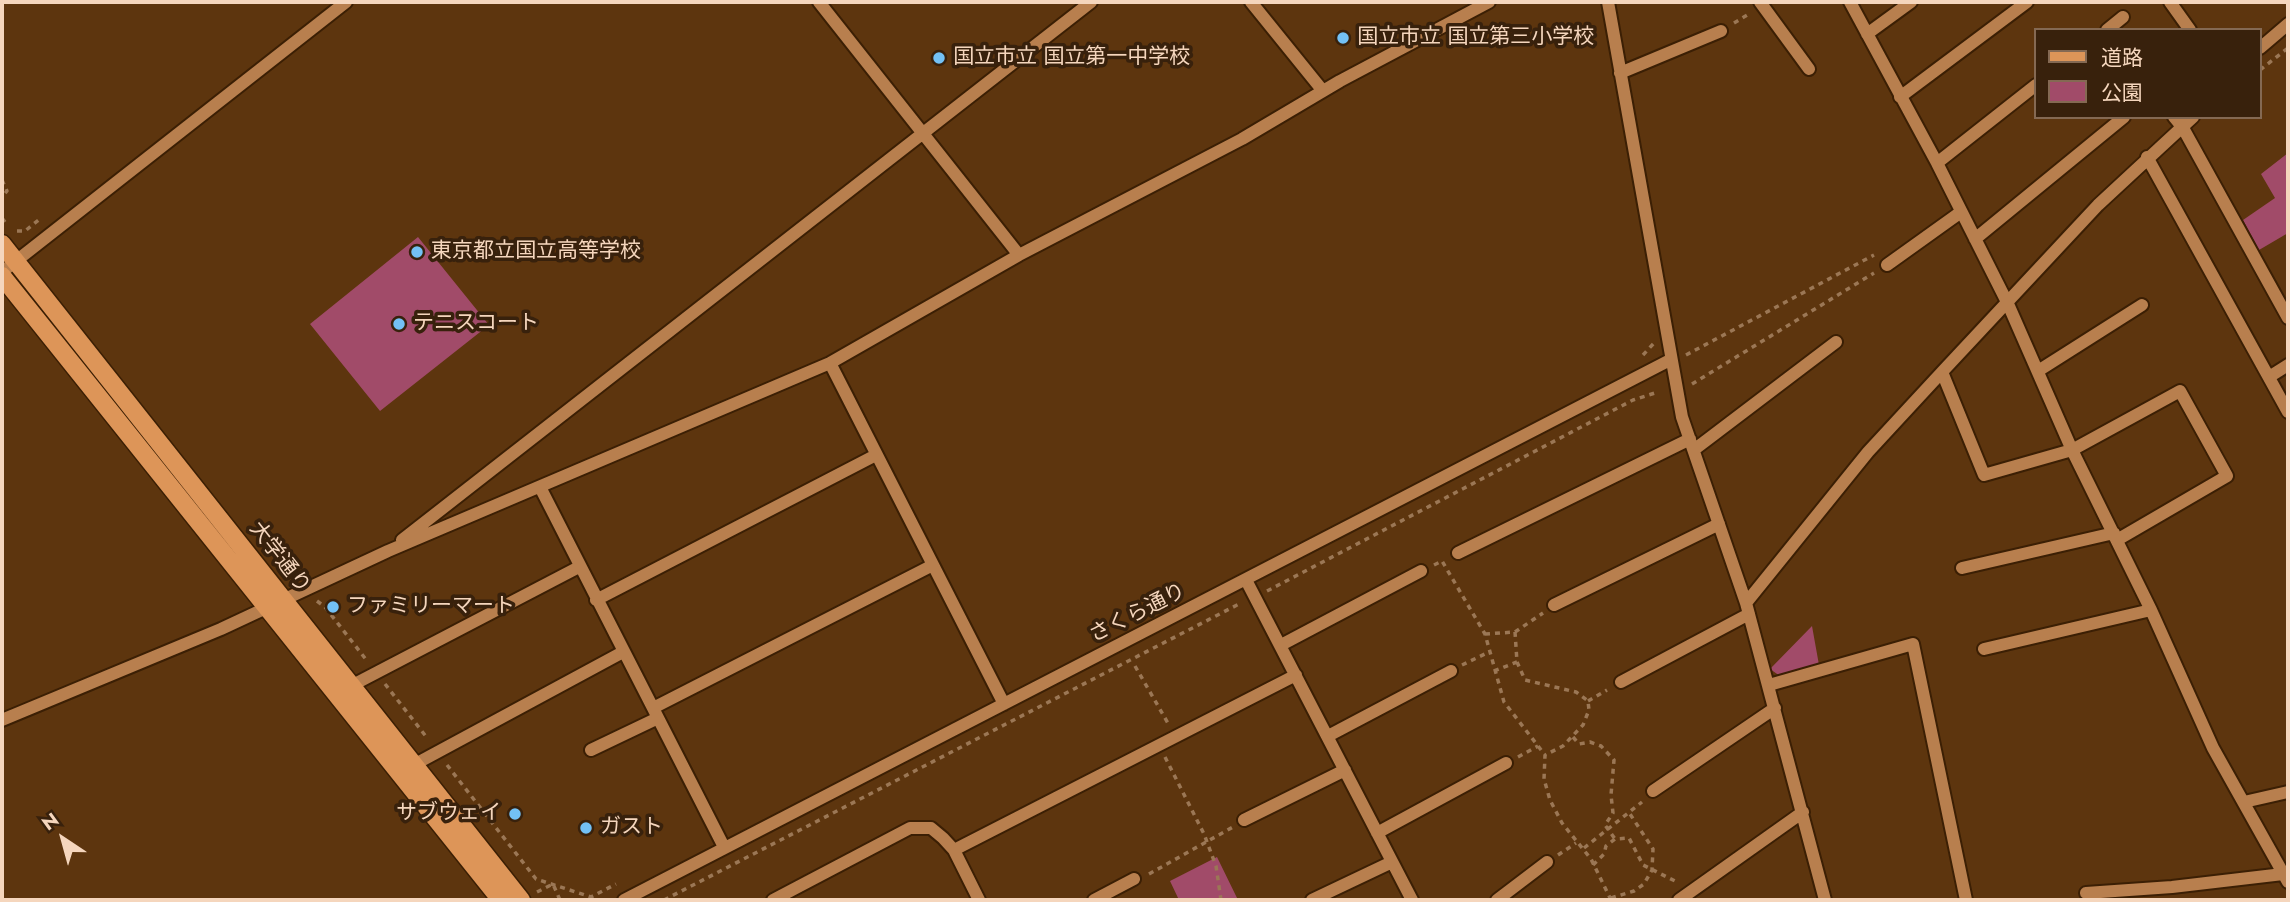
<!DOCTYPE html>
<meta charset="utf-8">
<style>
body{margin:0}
#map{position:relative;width:2290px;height:902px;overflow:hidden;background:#5d350e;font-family:Jost,"Noto Sans JP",sans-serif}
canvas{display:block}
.frame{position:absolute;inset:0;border:4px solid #f5d6bd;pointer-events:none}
.legend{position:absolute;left:2034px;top:28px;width:228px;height:91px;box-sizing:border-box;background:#38210c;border:2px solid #846953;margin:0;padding:9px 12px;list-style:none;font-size:21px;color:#f5d6bd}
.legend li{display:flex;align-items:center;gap:14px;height:35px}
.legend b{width:35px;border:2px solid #846953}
.north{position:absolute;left:28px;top:804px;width:70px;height:70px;-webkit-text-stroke:5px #38210c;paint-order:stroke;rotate:324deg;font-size:19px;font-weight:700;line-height:28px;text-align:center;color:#f5d6bd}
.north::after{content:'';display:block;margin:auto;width:24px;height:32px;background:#f5d6bd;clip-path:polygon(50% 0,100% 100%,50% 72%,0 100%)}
</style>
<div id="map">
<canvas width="2290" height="902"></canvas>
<div class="frame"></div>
<ul class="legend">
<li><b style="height:9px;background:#dd9558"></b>道路</li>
<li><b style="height:19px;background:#a14b69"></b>公園</li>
</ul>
<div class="north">N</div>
</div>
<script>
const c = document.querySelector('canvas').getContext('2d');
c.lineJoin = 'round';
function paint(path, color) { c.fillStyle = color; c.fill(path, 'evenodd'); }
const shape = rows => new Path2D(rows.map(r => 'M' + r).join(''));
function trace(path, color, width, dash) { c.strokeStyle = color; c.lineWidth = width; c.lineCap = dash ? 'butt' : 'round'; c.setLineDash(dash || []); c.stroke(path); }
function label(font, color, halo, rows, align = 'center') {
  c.font = font + ' Jost,"Noto Sans JP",sans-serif'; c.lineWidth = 7; c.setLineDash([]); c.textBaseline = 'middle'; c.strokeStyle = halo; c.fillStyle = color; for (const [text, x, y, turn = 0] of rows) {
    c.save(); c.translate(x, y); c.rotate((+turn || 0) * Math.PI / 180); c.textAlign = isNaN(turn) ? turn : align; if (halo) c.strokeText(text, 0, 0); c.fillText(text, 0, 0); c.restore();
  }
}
paint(shape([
 [2288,153,2288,233,2259,250,2243,220,2275,198,2261,174],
 [418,237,489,325,380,411,310,324],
 [1812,626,1819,665,1780,676,1770,669],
 [1217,857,1238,900,1179,900,1170,881]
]), '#a14b69');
const minor = shape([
 [819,2,1019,255],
 [1251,2,1323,91],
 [1608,2,1682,417,1746,603,1825,900],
 [1760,2,1809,69],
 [1850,2,1937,163,2008,304,2072,450,2151,610,2213,748,2288,882],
 [2170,2,2190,30],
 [2107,30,2123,17],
 [1867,34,1911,2],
 [2260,48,2288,24],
 [1620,73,1721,31],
 [1900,97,2027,2],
 [2174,117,2183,128,2288,318],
 [2147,157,2288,412],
 [1937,163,2036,85],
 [1975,239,2124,117],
 [1887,265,1961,212],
 [2,272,346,2],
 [830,363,1004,704],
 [2038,371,2142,305],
 [1942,372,1984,475,2072,450,2180,391,2227,476,2117,540],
 [2269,377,2288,365],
 [1695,449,1836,342],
 [540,487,724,847],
 [402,540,1091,2],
 [1458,553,1690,439],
 [1962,568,2114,533],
 [1246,580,1412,900],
 [596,600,876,455],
 [1746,603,1868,452,1942,372,2098,205,2193,117],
 [1554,605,1719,524],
 [1281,645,1421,571],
 [1984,649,2151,610],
 [1621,682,1749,614],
 [1769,685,1913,644,1966,900],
 [347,688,579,567],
 [653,708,933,565],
 [2,720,221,629,388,551,830,363,1019,255,1242,139,1340,81,1489,2],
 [1328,736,1451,671],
 [591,750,658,718],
 [408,768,623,652],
 [1653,791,1775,708],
 [2244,802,2288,792],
 [1244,820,1345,770],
 [1377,833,1506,763],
 [954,850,1296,675],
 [2086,893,2172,887,2283,874],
 [624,900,1670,360],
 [773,900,910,828,931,828,943,838,954,850,979,900],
 [1094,900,1134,879],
 [1312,900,1392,862],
 [1497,900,1547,862],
 [1679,900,1803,812]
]);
const major = shape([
 [2,244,521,900],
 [2,276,501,900]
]);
trace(minor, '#3b1f04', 16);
trace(major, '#3b1f04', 21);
trace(shape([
 [1734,23,1749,14],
 [2260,70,2288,48],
 [2,180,7,191,2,197],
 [2,218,8,226],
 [17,231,25,231,41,218],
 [1643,355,1654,343],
 [1686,355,1874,255],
 [1692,384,1874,273],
 [1434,565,1442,561,1485,634,1504,702,1545,755,1544,779,1550,800,1562,823,1591,859,1611,900],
 [1267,591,1633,400,1658,392],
 [317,601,325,607,368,662],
 [1515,632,1517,662,1525,680,1576,692,1588,701,1589,710,1583,725,1563,746,1545,755],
 [1485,634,1515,632,1543,613],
 [1462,665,1489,652],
 [1135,666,1169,725],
 [1494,671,1517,662],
 [385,684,428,739],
 [1588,701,1607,690],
 [1573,737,1579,744,1590,742,1601,746,1614,760,1611,795,1613,813,1605,825,1615,839],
 [1165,757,1204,834,1216,866,1221,900],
 [1518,757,1538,746],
 [447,765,536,879,591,897,616,884],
 [1584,848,1642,802],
 [1558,855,1576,843],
 [1593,865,1604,854,1606,846,1615,839,1629,838,1643,865,1679,883],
 [1149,874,1233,827],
 [537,892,553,884,560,900],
 [1611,898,1634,891,1644,884,1652,870,1653,849,1630,814],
 [664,900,1241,603]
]), '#9b7755', 3.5, [5, 5]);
trace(minor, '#b87f4e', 12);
trace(major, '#dd9558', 18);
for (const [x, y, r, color] of [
 [1343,38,7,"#73c1f5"],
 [939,58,7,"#73c1f5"],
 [417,252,7,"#73c1f5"],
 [399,324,7,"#73c1f5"],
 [333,607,7,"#73c1f5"],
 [515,814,7,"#73c1f5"],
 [586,828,7,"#73c1f5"]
]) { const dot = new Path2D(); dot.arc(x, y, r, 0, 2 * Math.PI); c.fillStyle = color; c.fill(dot); trace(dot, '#38210c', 2.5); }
label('21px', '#f5d6bd', '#38210c', [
 ["国立市立 国立第三小学校",1357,38],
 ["国立市立 国立第一中学校",953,58],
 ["東京都立国立高等学校",431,252],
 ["テニスコート",413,324],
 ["ファミリーマート",347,607],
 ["サブウェイ",501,814,"right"],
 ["ガスト",600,828]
], 'left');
label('21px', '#f5d6bd', '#38210c', [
 ["大学通り",279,558,52],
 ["さくら通り",1138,614,-27]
]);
</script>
